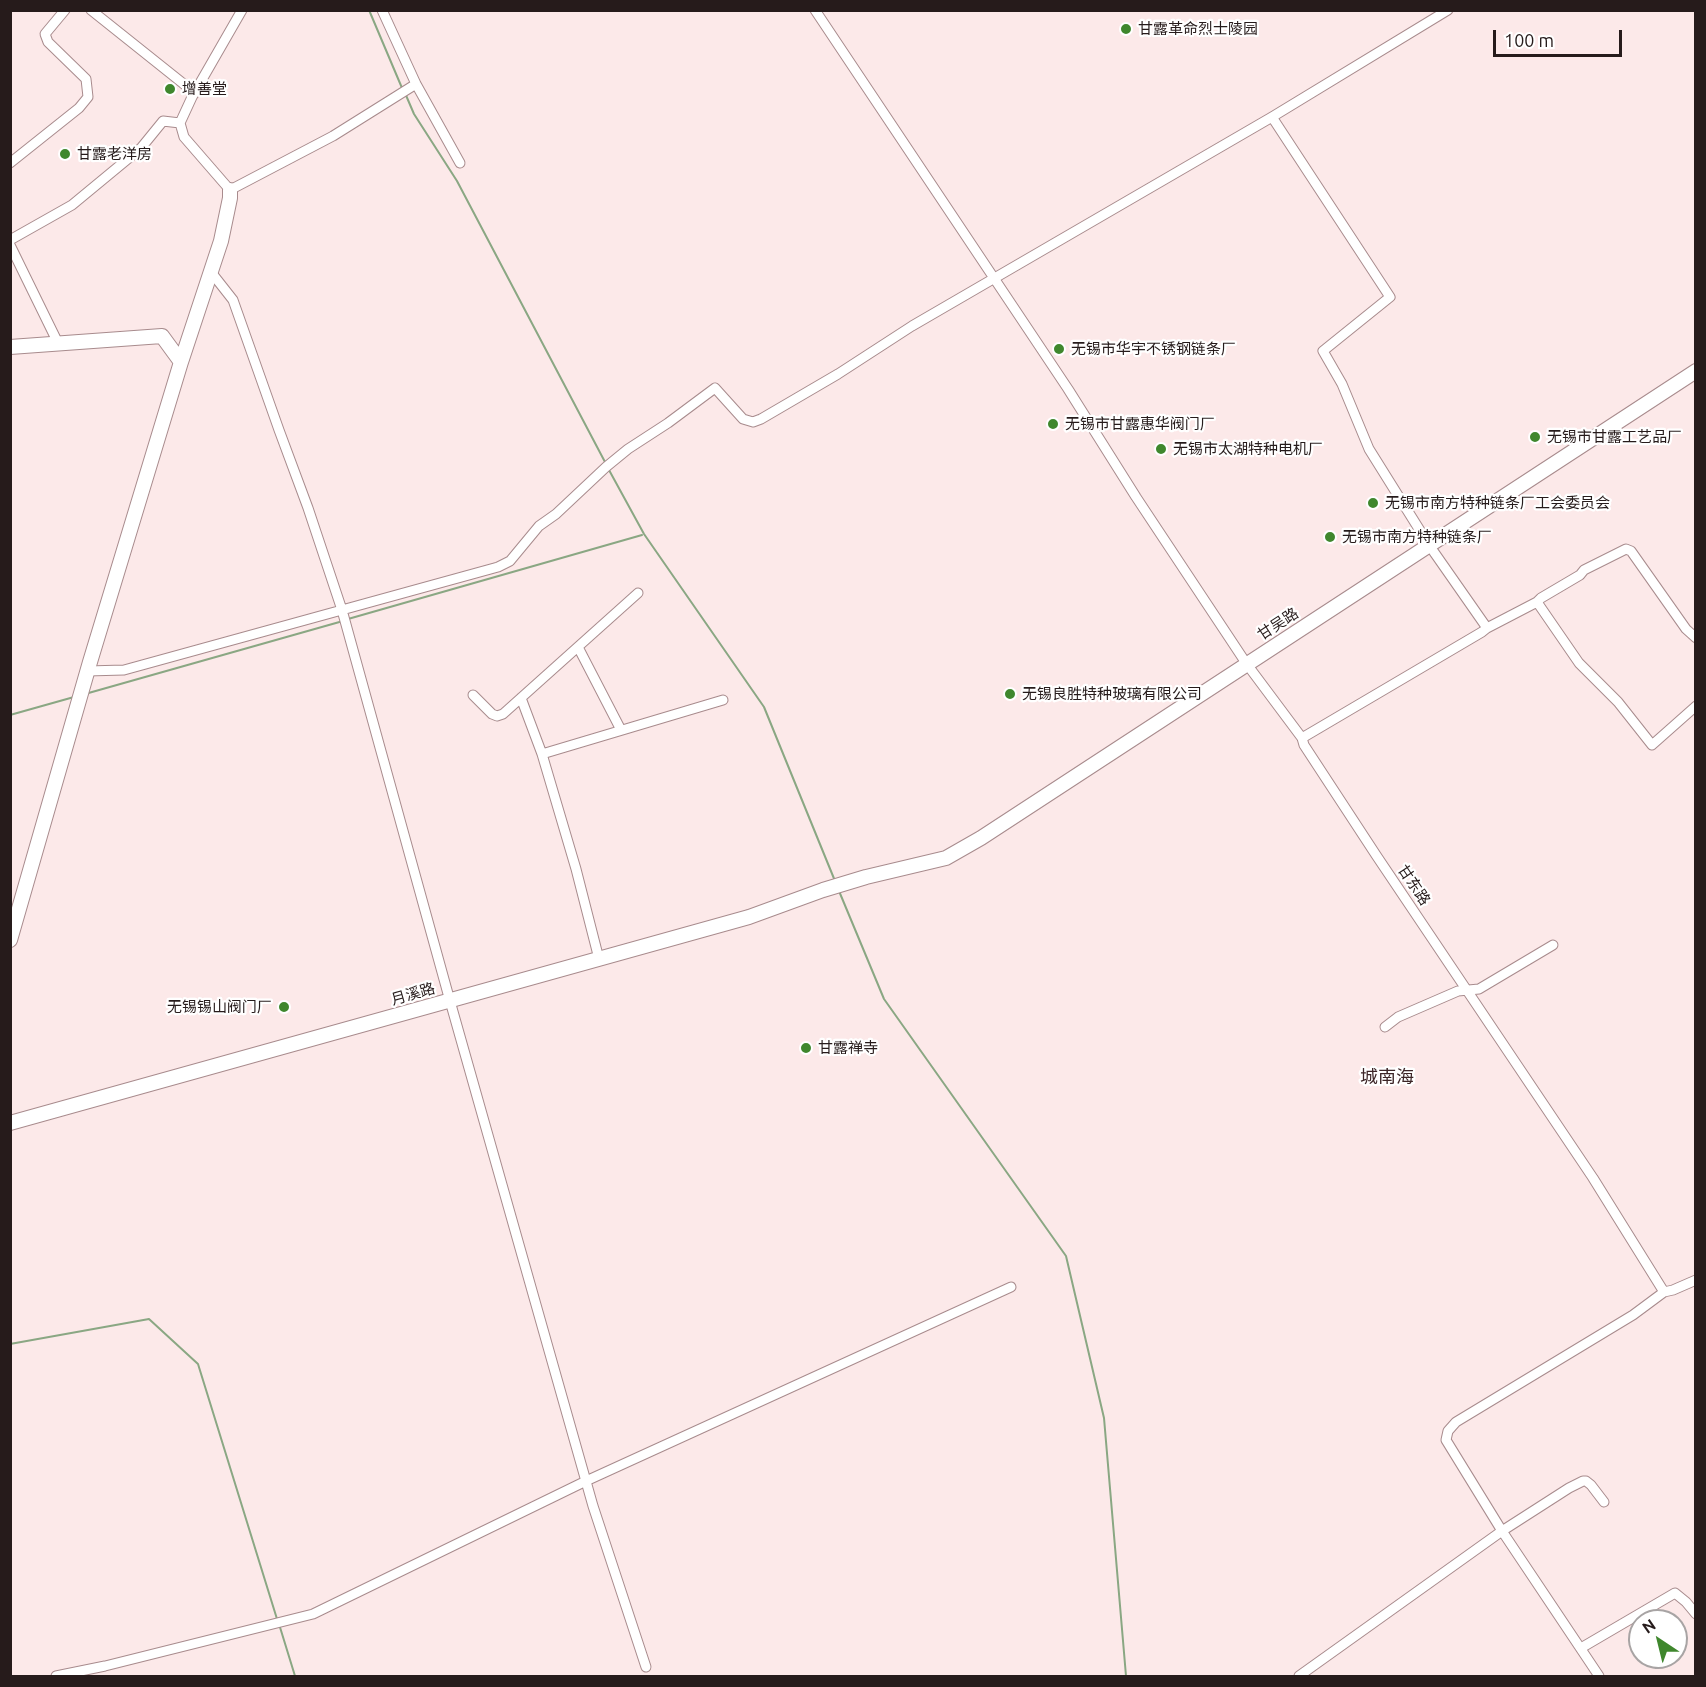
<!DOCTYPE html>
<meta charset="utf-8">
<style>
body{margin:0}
#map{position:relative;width:1706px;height:1687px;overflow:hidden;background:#fce9e9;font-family:Ubuntu,sans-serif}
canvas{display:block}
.frame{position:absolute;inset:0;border:12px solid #261b1b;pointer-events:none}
.north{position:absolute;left:1628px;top:1609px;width:60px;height:60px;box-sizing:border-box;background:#fff;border:2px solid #a8a4a4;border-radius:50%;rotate:325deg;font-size:16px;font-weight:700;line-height:24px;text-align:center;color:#261b1b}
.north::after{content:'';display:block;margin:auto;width:21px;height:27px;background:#3f872d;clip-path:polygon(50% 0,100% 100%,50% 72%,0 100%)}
.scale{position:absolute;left:1493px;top:30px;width:129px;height:27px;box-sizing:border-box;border:3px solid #261b1b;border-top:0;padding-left:8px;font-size:18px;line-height:21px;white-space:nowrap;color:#261b1b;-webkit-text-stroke:4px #fff;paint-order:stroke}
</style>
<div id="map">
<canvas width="1706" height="1687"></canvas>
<div class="frame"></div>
<div class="north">N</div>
<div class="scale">100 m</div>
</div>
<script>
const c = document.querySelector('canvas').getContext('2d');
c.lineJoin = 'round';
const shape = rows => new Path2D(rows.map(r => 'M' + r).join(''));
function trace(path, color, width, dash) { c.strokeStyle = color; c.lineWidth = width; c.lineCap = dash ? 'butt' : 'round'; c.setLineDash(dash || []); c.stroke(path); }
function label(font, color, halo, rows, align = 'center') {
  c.font = font + ' Ubuntu,"Noto Sans SC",sans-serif'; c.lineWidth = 4.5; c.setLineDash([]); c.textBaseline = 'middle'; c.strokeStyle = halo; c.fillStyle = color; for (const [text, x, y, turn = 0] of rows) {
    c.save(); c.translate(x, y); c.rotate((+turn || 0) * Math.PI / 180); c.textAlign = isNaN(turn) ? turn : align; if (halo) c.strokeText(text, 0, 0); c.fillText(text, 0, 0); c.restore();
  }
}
trace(shape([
 [369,10,402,88],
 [405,93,414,114,457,181,605,462],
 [609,470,644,534,764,707,835,881],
 [348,619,642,535],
 [85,694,343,621],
 [10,715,74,697],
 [839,891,884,999,1066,1256,1104,1418,1126,1676],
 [10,1344,149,1319,198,1364,277,1619],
 [279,1624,295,1676]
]), '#8aa783', 2);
const street = shape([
 [91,10,195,93],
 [242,10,192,97,180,123,184,137,230,190,333,136,416,84],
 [382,10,416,84,460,163],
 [815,10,1068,389,1136,497,1246,663,1302,738,1304,745,1376,855,1593,1178,1664,1292],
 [1272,117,1390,297,1323,351,1342,384,1369,449,1429,545,1487,628],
 [10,163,79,108,88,97,86,79,48,42,45,34,65,10],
 [10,240,72,205,141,148,163,121,180,123],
 [10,245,58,343],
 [211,272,233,300,279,430,308,508,342,610,450,1001,593,1506,646,1667],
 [1537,602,1579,663,1618,702,1652,745,1696,706],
 [578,647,621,730],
 [87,671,124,670,498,567,510,561,539,526,556,514,606,467,628,449,668,423,715,388,743,419,753,422,761,419,838,374,912,326,1272,117,1448,10],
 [473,695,492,714,497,716,503,714,638,593],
 [521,698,542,754,576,869,599,959],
 [1302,738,1482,632,1487,628,1537,602,1541,598,1580,575,1584,570,1626,549,1631,551,1686,629,1696,638],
 [542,754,723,700],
 [1385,1027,1398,1017,1458,991,1479,989,1553,945],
 [1581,1648,1675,1593,1686,1602,1696,1614],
 [56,1676,105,1666,313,1614,586,1481,1011,1287],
 [1299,1676,1502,1531,1569,1488,1583,1481,1586,1481,1591,1485,1604,1502],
 [1599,1676,1502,1531,1446,1440,1448,1431,1456,1422,1633,1315,1664,1292,1673,1290,1696,1280]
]);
const secondary = shape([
 [10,347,162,336,181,362],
 [10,940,90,662,181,362,221,241,230,198,230,190],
 [10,1123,749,917,823,890,866,877,946,858,981,838,1696,371]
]);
trace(street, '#a88b8d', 11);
trace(secondary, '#a88b8d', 16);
trace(street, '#fff', 9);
trace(secondary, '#fff', 14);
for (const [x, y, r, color] of [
 [1126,29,6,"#3f872d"],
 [170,89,6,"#3f872d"],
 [65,154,6,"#3f872d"],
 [1059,349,6,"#3f872d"],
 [1053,424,6,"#3f872d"],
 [1535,437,6,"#3f872d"],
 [1161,449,6,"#3f872d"],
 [1373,503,6,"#3f872d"],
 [1330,537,6,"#3f872d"],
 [1010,694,6,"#3f872d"],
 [284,1007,6,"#3f872d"],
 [806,1048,6,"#3f872d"]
]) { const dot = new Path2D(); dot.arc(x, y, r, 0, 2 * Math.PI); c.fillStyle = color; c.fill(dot); trace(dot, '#fff', 2); }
label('15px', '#261b1b', '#fff', [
 ["甘露革命烈士陵园",1138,29],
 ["增善堂",182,89],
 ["甘露老洋房",77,154],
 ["无锡市华宇不锈钢链条厂",1071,349],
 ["无锡市甘露惠华阀门厂",1065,424],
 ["无锡市甘露工艺品厂",1547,437],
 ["无锡市太湖特种电机厂",1173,449],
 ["无锡市南方特种链条厂工会委员会",1385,503],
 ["无锡市南方特种链条厂",1342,537],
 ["无锡良胜特种玻璃有限公司",1022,694],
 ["无锡锡山阀门厂",272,1007,"right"],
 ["甘露禅寺",818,1048]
], 'left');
label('15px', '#261b1b', '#fff', [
 ["甘吴路",1278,624,-33],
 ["甘东路",1414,885,56],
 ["月溪路",413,994,-16]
]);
label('18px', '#3c2527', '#fff', [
 ["城南海",1387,1077]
]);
</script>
